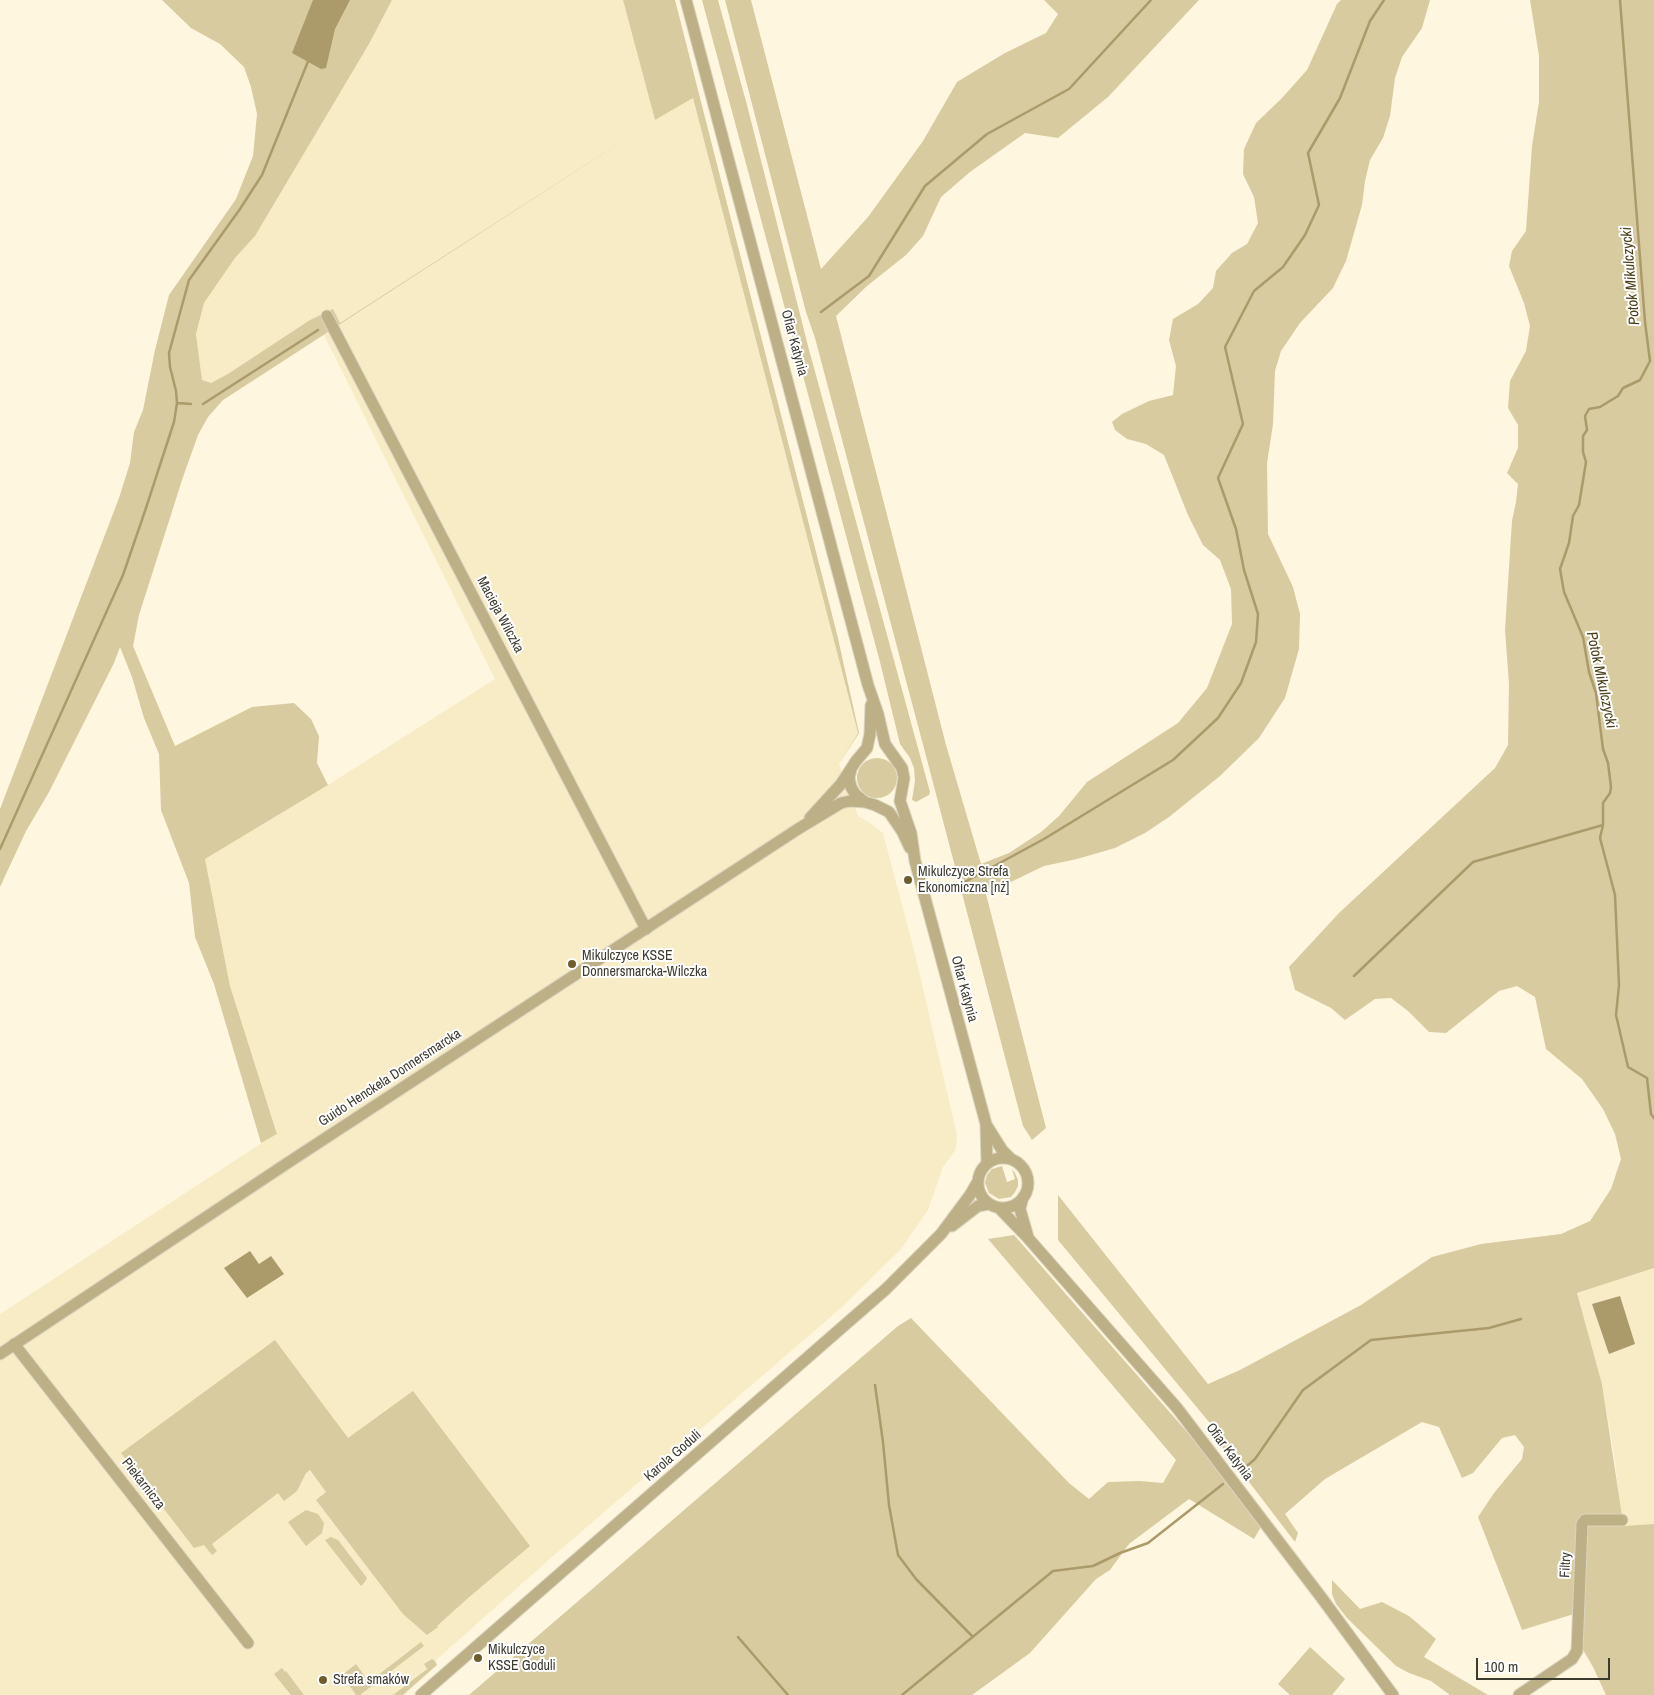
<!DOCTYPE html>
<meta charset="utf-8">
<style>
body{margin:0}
#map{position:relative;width:1654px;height:1695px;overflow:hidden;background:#fef6df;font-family:"Archivo Narrow",sans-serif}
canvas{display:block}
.scale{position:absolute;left:1476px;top:1658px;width:134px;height:22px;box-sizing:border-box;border:2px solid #3d3a2e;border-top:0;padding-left:6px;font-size:15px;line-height:18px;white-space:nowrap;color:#3d3a2e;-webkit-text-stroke:4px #fff;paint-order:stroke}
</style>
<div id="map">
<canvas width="1654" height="1695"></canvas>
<div class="scale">100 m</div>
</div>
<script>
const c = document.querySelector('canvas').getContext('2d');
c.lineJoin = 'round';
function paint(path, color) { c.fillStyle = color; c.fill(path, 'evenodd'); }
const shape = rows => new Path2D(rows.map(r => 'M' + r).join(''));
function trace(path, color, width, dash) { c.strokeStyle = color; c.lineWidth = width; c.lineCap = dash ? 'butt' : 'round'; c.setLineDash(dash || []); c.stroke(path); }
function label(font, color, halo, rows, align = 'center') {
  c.font = font + ' "Archivo Narrow",sans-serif'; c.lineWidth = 4; c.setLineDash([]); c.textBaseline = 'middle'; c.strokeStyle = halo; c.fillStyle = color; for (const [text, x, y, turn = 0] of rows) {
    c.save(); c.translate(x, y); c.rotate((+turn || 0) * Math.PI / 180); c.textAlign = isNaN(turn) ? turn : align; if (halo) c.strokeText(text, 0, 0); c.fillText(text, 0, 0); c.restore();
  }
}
paint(shape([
 [392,0,623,0,655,120,693,98,858,733,839,764,858,816,870,823,883,833,915,954,957,1135,956,1149,943,1167,928,1210,901,1249,841,1308,544,1564,397,1695,0,1695,0,1314,277,1133,230,986,205,859,328,785,495,679,324,335,223,400,202,380,196,334,204,303,235,258,255,236,369,44],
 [1654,1268,1654,1524,1622,1526,1615,1461,1602,1384,1577,1293]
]), '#f8ecc7');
paint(shape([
 [162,0,392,0,369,44,255,236,235,258,204,303,196,334,202,380,211,383,228,374,310,320,333,309,340,323,655,120,623,0,675,0,837,634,859,733,839,764,858,733,693,98,655,120,223,400,208,417,198,435,183,477,139,615,133,646,175,746,252,707,294,703,311,719,319,736,317,763,328,785,205,859,230,986,277,1134,261,1143,214,984,195,937,189,883,161,810,159,754,144,718,132,677,120,647,114,663,49,792,26,831,0,887,0,809,119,498,130,463,134,432,143,410,155,350,169,295,236,199,253,156,257,114,251,87,244,67,220,44,191,28],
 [702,0,718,0,747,105,808,346,930,792,929,795,916,802,912,800,915,781,914,768,910,758,900,744,880,662],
 [725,0,751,0,821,269,868,217,923,141,957,82,1005,53,1046,33,1058,14,1044,0,1199,0,1108,97,1058,138,1025,133,970,172,941,197,923,236,906,255,867,286,836,316,946,745,981,864,1009,853,1041,832,1059,816,1087,782,1178,723,1207,688,1232,624,1231,589,1220,560,1203,545,1188,515,1164,455,1146,444,1127,439,1115,430,1112,422,1122,414,1149,401,1173,395,1176,366,1169,340,1173,319,1198,304,1213,288,1216,271,1232,253,1247,244,1258,223,1254,197,1243,174,1244,149,1256,123,1282,98,1307,70,1337,4,1341,0,1430,0,1422,28,1402,57,1395,78,1390,116,1383,138,1370,160,1365,181,1362,205,1346,261,1333,288,1300,323,1281,351,1275,371,1273,424,1267,463,1268,534,1293,587,1300,614,1299,649,1285,698,1259,738,1220,776,1169,817,1145,833,1115,848,1077,859,1044,866,986,894,1046,1128,1032,1140,1023,1126,926,756,815,338,806,312],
 [1530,0,1654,0,1654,1268,1577,1293,1602,1384,1622,1516,1582,1517,1574,1614,1522,1630,1478,1517,1494,1493,1522,1459,1524,1447,1515,1435,1502,1438,1473,1473,1462,1478,1439,1427,1422,1422,1325,1479,1285,1514,1298,1533,1295,1542,1210,1431,1214,1428,1058,1240,1058,1195,1208,1384,1240,1370,1361,1305,1432,1257,1481,1244,1561,1234,1590,1221,1611,1189,1621,1159,1615,1134,1603,1109,1582,1079,1546,1049,1535,997,1517,986,1499,991,1446,1033,1429,1032,1408,1011,1391,998,1375,999,1345,1020,1331,1008,1295,990,1289,967,1339,913,1495,768,1508,745,1509,684,1505,630,1512,521,1516,502,1518,484,1507,473,1518,448,1518,425,1508,408,1510,381,1526,351,1530,326,1524,303,1509,266,1512,251,1526,231,1532,146,1539,102,1539,56],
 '857 778a20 20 0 1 1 40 0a20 20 0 1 1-40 0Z',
 [1002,1166,1007,1182,1015,1179,1012,1169,1015,1173,1018,1180,1018,1186,1015,1192,1011,1197,999,1199,989,1193,985,1183,987,1175,992,1169],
 [1014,1235,1195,1441,1262,1525,1254,1539,1189,1499,1129,1544,1110,1570,1096,1579,1030,1653,972,1695,469,1695,898,1326,911,1318,1069,1483,1089,1499,1108,1482,1140,1481,1163,1483,1176,1460,988,1239],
 [275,1340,348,1438,413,1391,530,1546,468,1598,437,1626,438,1627,427,1635,403,1614,316,1500,326,1492,310,1470,306,1473,297,1491,284,1501,278,1493,212,1544,217,1551,212,1555,204,1545,194,1548,121,1453],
 [306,1510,318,1514,324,1523,322,1533,306,1546,288,1522],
 [1622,1522,1623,1526,1654,1524,1654,1695,1606,1695,1593,1667,1582,1648,1587,1530,1590,1524],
 [331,1537,338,1540,367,1578,364,1583,361,1586,325,1540],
 [1332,1580,1360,1609,1382,1602,1409,1616,1436,1639,1424,1657,1488,1695,1450,1695,1431,1681,1409,1673,1396,1666,1347,1618,1336,1604,1332,1594],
 [421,1642,424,1646,360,1695,356,1695,342,1675,356,1664,369,1682],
 [1310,1647,1345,1679,1332,1695,1290,1695,1278,1684],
 [432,1659,435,1661,437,1665,403,1695,393,1695,427,1669,424,1664],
 [282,1668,285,1672,286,1671,304,1695,291,1695,274,1674]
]), '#d8cba0');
paint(shape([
 [313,0,350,0,335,29,326,68,321,69,292,53],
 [250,1251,259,1264,271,1256,284,1274,247,1298,224,1268],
 [1620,1296,1635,1344,1609,1354,1592,1304]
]), '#ab9b6a');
trace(shape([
 [1620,0,1645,322,1650,361,1640,380,1623,388,1618,396,1600,407,1589,409,1585,416,1587,430,1583,436,1583,452,1586,462,1579,505,1573,516,1569,543,1560,569,1564,592,1583,637,1589,672,1596,693,1603,749,1608,763,1611,787,1610,793,1603,803,1603,825,1600,838,1615,895,1619,985,1616,1015,1628,1067,1647,1078,1651,1114,1654,1118],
 [821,312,869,276,925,186,987,134,1069,89,1151,0],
 [178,403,191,404],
 [203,404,318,330],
 [0,849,123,575,145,511,174,422,177,403,176,391,170,367,169,353,189,280,240,209,262,175,309,59],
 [961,884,1044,839,1173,760,1218,718,1241,683,1256,642,1258,614,1244,570,1236,529,1218,478,1243,424,1225,347,1254,291,1283,267,1305,235,1319,205,1308,153,1340,98,1370,21,1384,0],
 [1354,976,1473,862,1603,825],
 [875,1385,883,1442,889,1505,898,1555,916,1579,973,1637],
 [1240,1472,1255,1459,1303,1390,1371,1340,1489,1328,1521,1319],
 [738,1637,788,1695],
 [902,1695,1053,1571,1093,1566,1120,1553,1148,1543,1223,1484]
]), '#ab9b6a', 2.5);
const minor = shape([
 [686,0,868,685,878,714,885,744,902,768,904,778,900,801,911,833,915,861,986,1124,987,1163],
 [327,316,646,929],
 [851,769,849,778,851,787,855,794,865,802,875,805,889,812,902,831,910,848],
 [810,818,841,784,856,761,867,748,870,734,871,705],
 [987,1126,1002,1150,1010,1158],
 '978 1183a25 25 0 1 1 50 0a25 25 0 1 1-50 0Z',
 [1023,1197,1020,1209,1028,1237],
 [999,1208,1028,1238,1177,1408,1321,1597,1393,1695],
 [952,1226,978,1206,989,1204],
 [14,1344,248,1643],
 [0,1354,289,1162,798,829,841,803,850,801,865,802],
 [421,1695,886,1289,941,1234,970,1195,977,1183],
 [1519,1695,1572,1659,1577,1651,1582,1524,1585,1520,1622,1520]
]);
trace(minor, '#dbd4bf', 13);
trace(minor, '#bdb086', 11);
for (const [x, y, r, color] of [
 [908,880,5,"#6e5e2c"],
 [572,964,5,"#6e5e2c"],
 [478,1658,5,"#6e5e2c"],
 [323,1680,5,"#6e5e2c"]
]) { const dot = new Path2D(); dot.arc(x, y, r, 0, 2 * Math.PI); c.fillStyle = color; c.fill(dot); trace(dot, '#fff', 2); }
label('14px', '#3d3a2e', '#fff', [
 ["Ofiar Katynia",794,343,75],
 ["Macieja Wilczka",500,615,62],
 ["Ofiar Katynia",964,989,75],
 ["Guido Henckela Donnersmarcka",390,1078,-33],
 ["Ofiar Katynia",1229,1452,53],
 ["Karola Goduli",673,1456,-41],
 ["Piekarnicza",143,1484,52],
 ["Filtry",1566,1565,-87]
]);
label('14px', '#3d3a2e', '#fff', [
 ["Mikulczyce Strefa",918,872],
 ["Ekonomiczna [nż]",918,888],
 ["Mikulczyce KSSE",582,956],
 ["Donnersmarcka-Wilczka",582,972],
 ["Mikulczyce",488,1650],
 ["KSSE Goduli",488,1666],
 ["Strefa smaków",333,1680]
], 'left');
label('italic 15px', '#4b3f17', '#fff', [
 ["Potok Mikulczycki",1631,276,-95],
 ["Potok Mikulczycki",1601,680,78]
]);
</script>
